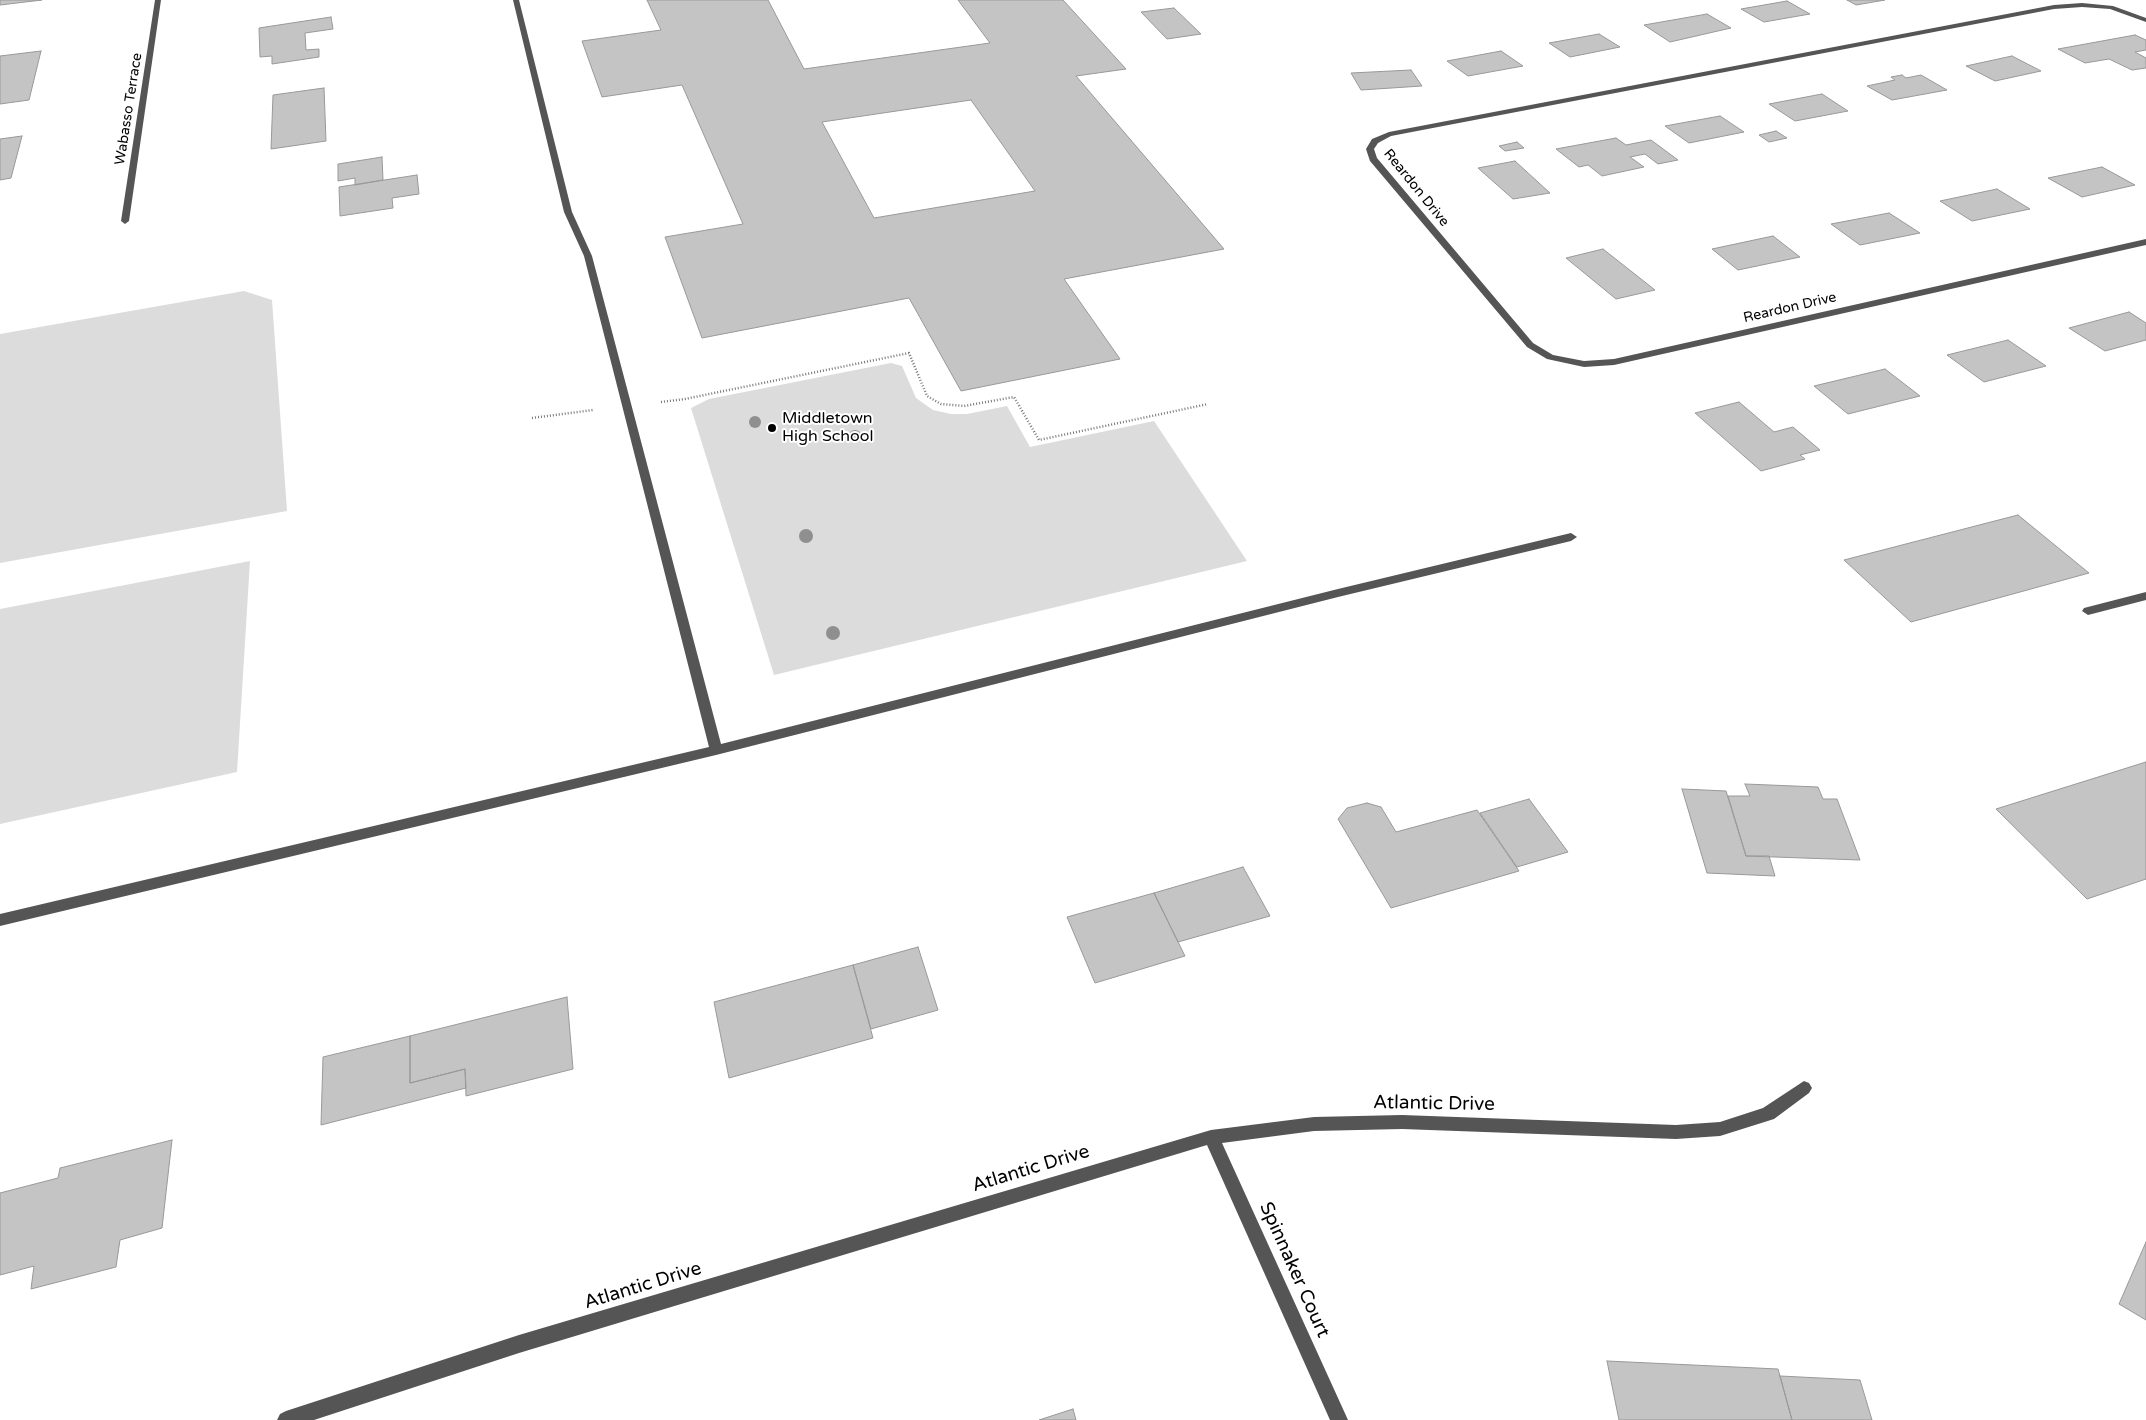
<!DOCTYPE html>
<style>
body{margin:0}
canvas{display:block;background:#fff}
</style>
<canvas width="2146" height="1420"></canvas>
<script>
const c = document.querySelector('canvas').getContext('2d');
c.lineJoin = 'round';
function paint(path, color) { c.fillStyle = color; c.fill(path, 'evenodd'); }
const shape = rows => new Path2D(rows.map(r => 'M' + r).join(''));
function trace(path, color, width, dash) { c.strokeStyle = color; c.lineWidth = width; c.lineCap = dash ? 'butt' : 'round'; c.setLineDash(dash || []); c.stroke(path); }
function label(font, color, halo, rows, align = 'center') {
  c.font = font + ' "Varela Round",sans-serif'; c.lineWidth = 4; c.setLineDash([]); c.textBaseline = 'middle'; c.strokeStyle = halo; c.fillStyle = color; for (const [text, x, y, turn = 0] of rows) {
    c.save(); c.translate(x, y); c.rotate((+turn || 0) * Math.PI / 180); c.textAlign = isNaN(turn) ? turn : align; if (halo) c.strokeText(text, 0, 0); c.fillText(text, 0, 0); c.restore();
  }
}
paint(shape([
 [244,291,272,300,287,511,0,563,0,334],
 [891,363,902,366,916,398,933,410,951,414,967,414,1007,406,1030,447,1154,421,1247,561,774,675,691,408,709,399],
 [250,561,237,772,0,824,0,609]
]), '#dcdcdc');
const building = shape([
 [0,0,42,0,0,5,0,0],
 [647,0,768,0,804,69,990,43,958,0,1063,0,1126,69,1076,76,1224,249,1064,279,1120,359,961,391,909,298,702,338,665,237,743,224,682,85,602,97,582,41,661,30,647,0],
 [971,100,1035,191,874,218,822,122,971,100],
 [1847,0,1885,0,1856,5,1847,0],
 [1787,1,1810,14,1764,22,1741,9,1787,1],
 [1174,8,1201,34,1167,39,1141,12,1174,8],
 [1707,14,1731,28,1670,42,1644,25,1707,14],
 [331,17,333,29,305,33,306,50,319,49,319,57,272,64,272,56,260,57,259,28,331,17],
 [1599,34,1620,47,1570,57,1549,43,1599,34],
 [2135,35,2146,40,2146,50,2135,52,2146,58,2146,68,2132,70,2109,59,2085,63,2058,49,2135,35],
 [41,51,29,100,0,104,0,56,41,51],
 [1501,51,1523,66,1468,76,1447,61,1501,51],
 [2012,56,2041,71,1995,81,1966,66,2012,56],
 [1411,70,1422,86,1361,90,1351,73,1411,70],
 [1902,75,1906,78,1921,75,1947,90,1892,100,1867,86,1895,80,1891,77,1902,75],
 [324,88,326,141,271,149,273,95,324,88],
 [1822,94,1848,111,1795,121,1769,104,1822,94],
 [1720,116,1744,132,1689,143,1665,126,1720,116],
 [1776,131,1787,138,1769,142,1759,135,1776,131],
 [22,136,11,178,0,180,0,139,22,136],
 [1616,138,1626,145,1651,140,1678,160,1658,164,1645,154,1630,157,1644,167,1602,176,1588,165,1579,167,1556,149,1616,138],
 [1517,142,1524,148,1505,151,1499,146,1517,142],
 [382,157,383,180,355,185,355,178,338,181,338,164,382,157],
 [1515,161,1550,193,1513,199,1478,168,1515,161],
 [2102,167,2135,185,2082,197,2048,178,2102,167],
 [417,175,419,194,392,198,393,208,340,216,339,187,417,175],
 [1997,189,2030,209,1972,221,1940,201,1997,189],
 [1889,213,1920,233,1860,245,1831,224,1889,213],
 [1773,236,1800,257,1738,270,1712,249,1773,236],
 [1603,249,1655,290,1616,299,1566,258,1603,249],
 [2129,312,2146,323,2146,340,2105,351,2069,328,2129,312],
 [2008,340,2046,366,1984,382,1947,355,2008,340],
 [1885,369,1920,396,1848,414,1814,386,1885,369],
 [1739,402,1774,432,1793,427,1820,450,1800,455,1805,459,1761,471,1695,413,1739,402],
 [2018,515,2089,573,1911,622,1844,560,2018,515],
 [2146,762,2146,879,2087,899,1996,809,2146,762],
 [1745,784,1818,787,1823,799,1837,799,1860,860,1746,856,1728,796,1750,796,1745,784],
 [1682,789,1726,791,1746,856,1769,856,1775,876,1707,873,1682,789],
 [1529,799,1568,852,1517,867,1480,813,1529,799],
 [1367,803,1381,807,1396,832,1477,810,1519,871,1391,908,1338,819,1347,808,1367,803],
 [1243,867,1270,916,1178,942,1154,893,1243,867],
 [1154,893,1185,956,1095,983,1067,917,1154,893],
 [918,947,938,1010,871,1029,853,965,918,947],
 [853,965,873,1038,729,1078,714,1002,853,965],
 [567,997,573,1069,466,1096,465,1069,410,1083,410,1036,567,997],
 [410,1036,410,1083,465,1069,466,1088,321,1125,323,1057,410,1036],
 [172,1140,162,1228,120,1240,116,1267,31,1289,34,1266,0,1275,0,1193,58,1178,60,1168,172,1140],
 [2146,1242,2146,1320,2119,1304,2146,1242],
 [1607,1361,1778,1369,1792,1420,1619,1420,1607,1361],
 [1780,1376,1860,1380,1872,1420,1792,1420,1780,1376],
 [1073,1409,1076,1420,1039,1420,1073,1409]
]);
paint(building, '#c4c4c4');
trace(building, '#999', 1);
trace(shape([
 [661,402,685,399,909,353,927,396,941,404,964,406,1014,397,1039,440,1208,404],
 [532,418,593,410]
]), '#777', 2.5, [1, 2]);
paint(shape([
 [155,0,161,0,129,221,125,224,121,221,155,0],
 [513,0,519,0,572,212,592,256,721,744,1338,589,1571,533,1577,537,1571,541,1338,597,716,755,0,926,0,914,709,747,584,256,564,212,513,0],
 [2082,3,2113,6,2146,18,2146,22,2110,9,2082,7,2054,9,1391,136,1378,143,1374,149,1377,158,1533,343,1553,355,1584,361,1614,359,2146,239,2146,245,1614,365,1584,367,1547,359,1527,347,1370,161,1366,149,1372,139,1389,132,2054,5,2082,3],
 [2146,592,2146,600,2088,615,2082,611,2084,608,2146,592],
 [1804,1081,1809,1083,1812,1088,1809,1093,1774,1119,1720,1136,1676,1139,1402,1129,1314,1131,1222,1143,1348,1420,1330,1420,1207,1145,519,1353,314,1420,277,1420,280,1414,286,1411,519,1335,1211,1130,1314,1117,1402,1115,1676,1125,1720,1122,1763,1108,1804,1081]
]), '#555');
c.fillStyle = '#8f8f8f';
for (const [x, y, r] of [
 [755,422,6],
 [855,436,6],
 [806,536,7],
 [833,633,7]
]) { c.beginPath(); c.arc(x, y, r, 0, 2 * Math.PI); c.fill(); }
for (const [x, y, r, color] of [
 [772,428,5,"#000"]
]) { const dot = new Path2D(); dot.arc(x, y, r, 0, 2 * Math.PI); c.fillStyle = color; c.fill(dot); trace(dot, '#fff', 2); }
label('14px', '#000', '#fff', [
 ["Wabasso Terrace",129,109,-81],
 ["Reardon Drive",1416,188,51],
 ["Reardon Drive",1790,308,-13]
]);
label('16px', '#000', '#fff', [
 ["Middletown",782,419],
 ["High School",782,437]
], 'left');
label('19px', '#000', '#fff', [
 ["Atlantic Drive",1434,1104,1],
 ["Atlantic Drive",1031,1169,-17],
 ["Spinnaker Court",1294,1270,66],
 ["Atlantic Drive",643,1286,-17]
]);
</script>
